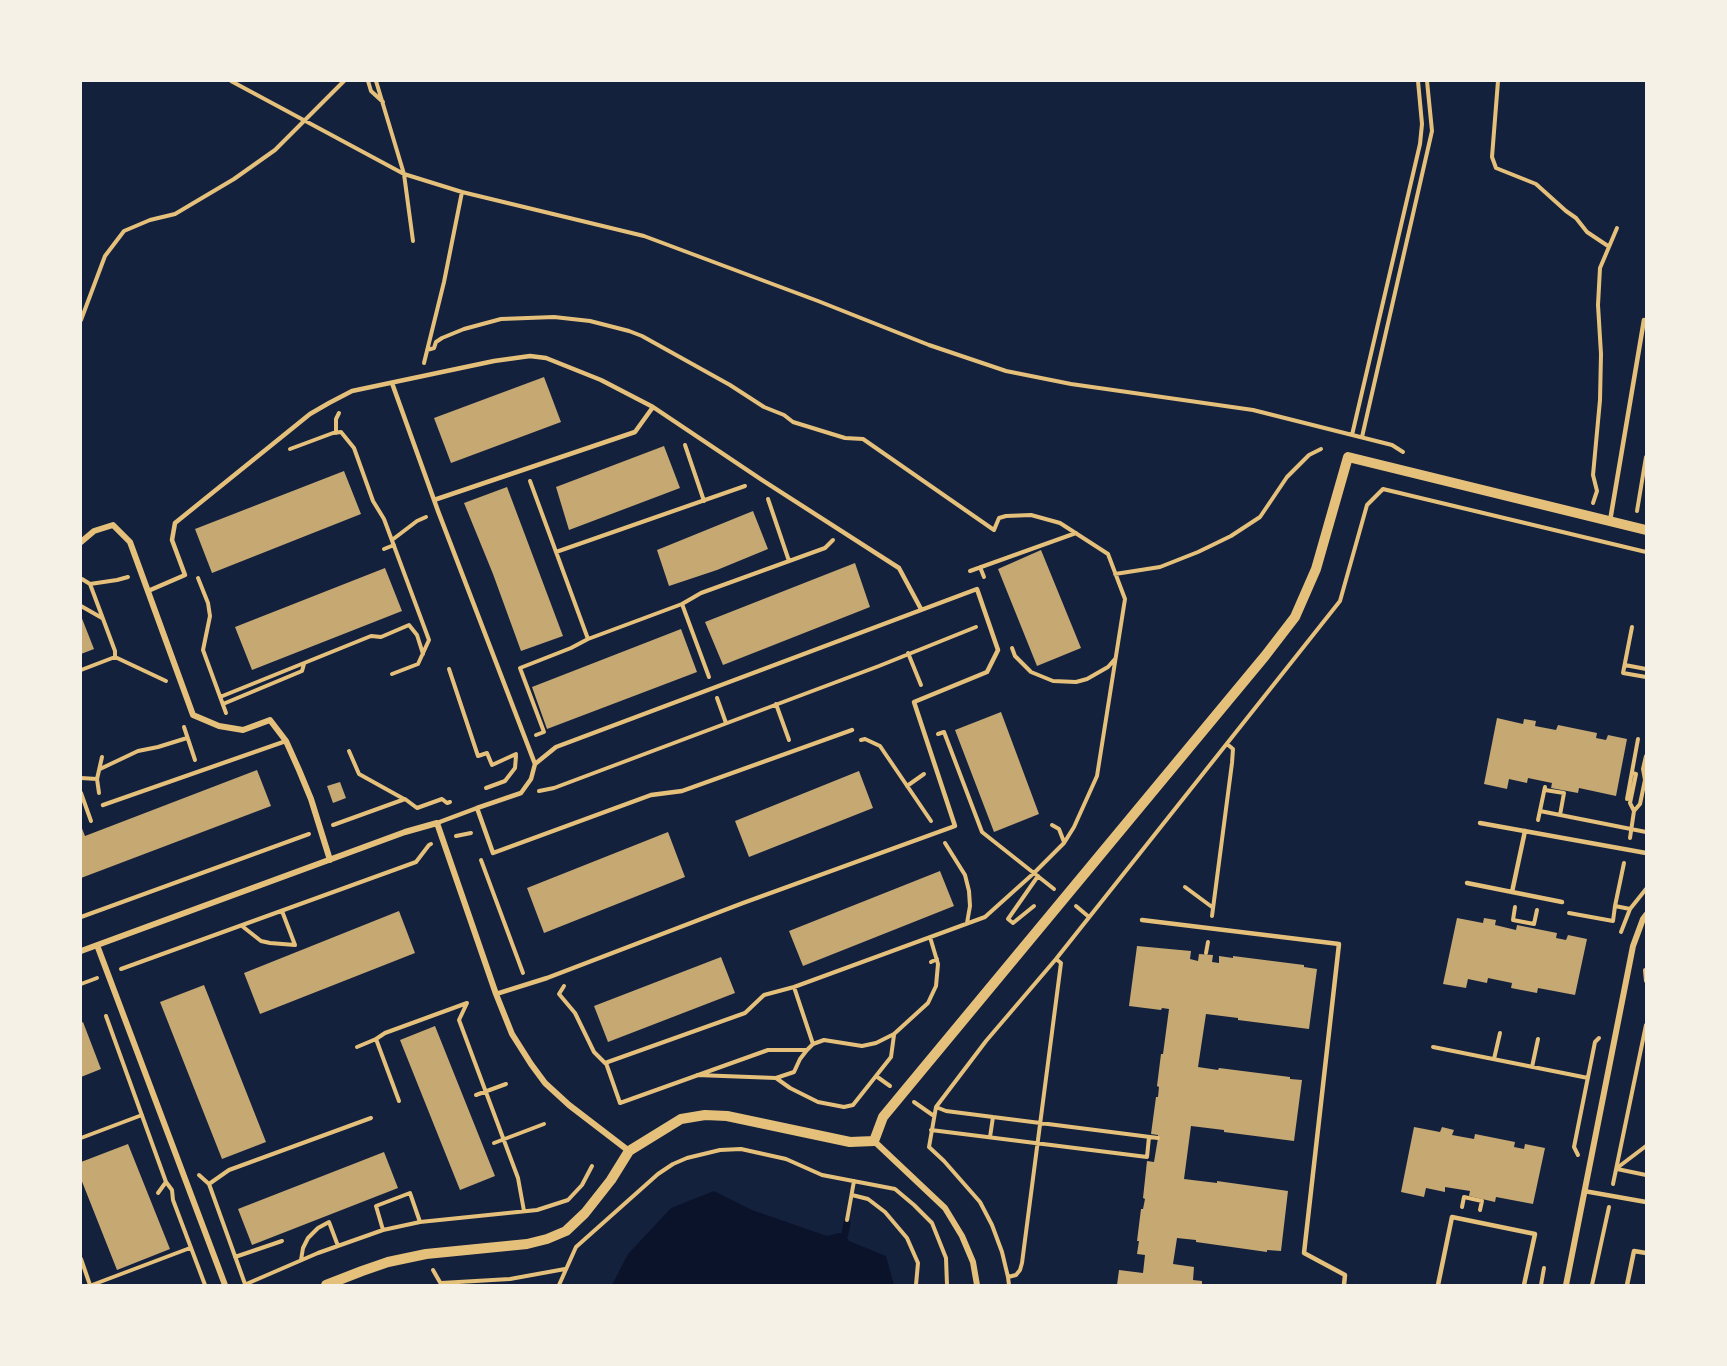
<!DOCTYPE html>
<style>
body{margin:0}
#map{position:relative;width:1727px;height:1366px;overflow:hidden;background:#14213d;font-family:"Work Sans",sans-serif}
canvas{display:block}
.frame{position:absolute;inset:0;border:82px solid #f6f1e7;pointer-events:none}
</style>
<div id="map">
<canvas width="1727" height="1366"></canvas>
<div class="frame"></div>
</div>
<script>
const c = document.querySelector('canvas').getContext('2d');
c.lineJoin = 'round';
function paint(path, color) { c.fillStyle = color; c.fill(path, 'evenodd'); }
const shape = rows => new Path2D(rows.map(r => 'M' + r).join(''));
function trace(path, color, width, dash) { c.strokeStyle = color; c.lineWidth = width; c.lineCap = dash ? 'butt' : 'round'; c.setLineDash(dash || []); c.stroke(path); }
paint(shape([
 [714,1191,752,1210,827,1236,839,1233,845,1234,849,1241,886,1256,894,1285,612,1285,628,1254,671,1208]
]), '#0b132b');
trace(shape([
 [845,1234,847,1223]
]), '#0b132b', 7);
paint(shape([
 [544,377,561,422,451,463,434,418],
 [664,446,680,488,569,530,556,487],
 [344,471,361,514,212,573,195,529],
 [507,487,563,636,521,651,493,574,464,503],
 [753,511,768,549,717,570,669,586,657,550],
 [1041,550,1081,648,1037,666,998,569],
 [855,563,870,607,723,665,705,622],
 [385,568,402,611,252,670,235,627],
 [81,616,94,649,81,654],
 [681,629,697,672,547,729,532,687],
 [1001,712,1039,814,994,832,955,730],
 [1497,718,1523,724,1524,719,1536,721,1535,726,1556,730,1558,725,1597,733,1596,738,1606,740,1608,735,1627,739,1616,796,1579,788,1578,793,1551,788,1552,783,1528,778,1527,783,1509,779,1507,789,1484,784],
 [257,770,271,806,81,878,81,826,85,836],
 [859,771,873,808,749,857,735,821],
 [340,782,346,798,333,803,327,786],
 [668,832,685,877,544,933,527,888],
 [940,871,954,906,803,966,789,931],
 [399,911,415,953,260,1014,244,973],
 [1457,918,1483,923,1484,918,1496,920,1495,925,1516,930,1517,925,1557,933,1556,938,1566,940,1568,935,1587,939,1575,995,1538,988,1537,993,1511,988,1512,983,1488,978,1487,983,1468,979,1466,988,1443,984],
 [1137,946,1191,951,1190,959,1198,961,1199,954,1213,955,1212,962,1219,963,1219,956,1233,958,1233,956,1304,965,1304,967,1317,969,1309,1029,1238,1020,1238,1018,1206,1014,1198,1067,1218,1070,1219,1068,1290,1077,1290,1079,1302,1080,1294,1141,1224,1132,1224,1130,1191,1126,1184,1179,1217,1183,1217,1181,1288,1191,1281,1251,1267,1250,1267,1252,1196,1242,1196,1240,1177,1238,1173,1264,1194,1267,1193,1280,1202,1281,1202,1285,1117,1285,1119,1270,1143,1273,1145,1255,1137,1254,1139,1241,1137,1241,1141,1209,1143,1209,1145,1199,1143,1198,1147,1161,1154,1162,1158,1138,1158,1135,1151,1134,1156,1097,1158,1097,1159,1087,1157,1086,1161,1054,1163,1054,1169,1009,1162,1008,1161,1010,1129,1006],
 [721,957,735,993,608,1042,594,1006],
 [204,985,266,1142,222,1159,160,1002],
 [83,1022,101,1069,81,1077,81,1023],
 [435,1026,495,1176,460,1190,400,1040],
 [1414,1127,1440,1132,1442,1127,1454,1130,1452,1135,1474,1139,1475,1134,1515,1142,1514,1147,1524,1149,1525,1144,1545,1148,1533,1204,1496,1197,1495,1202,1469,1196,1470,1191,1445,1187,1445,1192,1426,1188,1424,1197,1401,1192],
 [128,1144,170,1249,117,1270,81,1179,81,1162],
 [384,1152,398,1188,252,1245,238,1209]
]), '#c6a872');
trace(shape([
 [231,81,404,174,462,192,644,236,818,301,929,345,1006,371,1071,384,1253,410,1392,445,1403,452],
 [368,81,371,91,383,102],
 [376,81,404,174,413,241],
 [1498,81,1492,157,1496,168,1536,184,1566,211,1576,218,1587,232,1608,246],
 [81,320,105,256,124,231,150,220,175,214,234,179,275,150,344,81],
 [427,350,434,348,436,342,442,338,464,329,501,319,554,317,590,321,629,331,642,336,730,385,764,407,784,415,793,422,845,438,863,439,994,530,999,518,1006,516,1031,515,1060,523,1108,554,1125,599,1097,776,1074,827,1064,843,1034,873,985,917,794,987,764,995,745,1013,605,1063,594,1052,575,1013,559,994,564,986],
 [424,363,444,282,462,192],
 [336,433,336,419,339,413],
 [1352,435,1420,144,1422,124,1418,81],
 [1362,437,1432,131,1427,81],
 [685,445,704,501],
 [290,449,333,433,341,432,354,448,373,501,384,519,429,640,418,664,392,674],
 [530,481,588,639,682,604,709,677],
 [768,499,789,561],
 [1593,503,1597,491,1593,475,1600,400,1601,354,1598,305,1600,268,1617,228],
 [1637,511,1646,457],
 [392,540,417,521,426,517],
 [384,549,394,545],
 [556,552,745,486],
 [980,567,984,577],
 [970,571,1076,533],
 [1115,574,1160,567,1198,552,1231,536,1260,517,1287,477,1309,455,1321,449],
 [198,578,208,603,210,616,203,650,226,713],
 [81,580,82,579,90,584,115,651,115,657,166,681],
 [90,584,117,580,128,577],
 [682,604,701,593,825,548,833,540],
 [81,606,102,618],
 [1632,627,1623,673,1646,677],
 [1012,648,1015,656,1031,672,1053,681,1076,682,1087,679,1108,667,1115,659],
 [908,653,921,685],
 [1625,665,1646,669],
 [449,669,478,756,487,753,492,765,516,754],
 [81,670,115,657],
 [220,697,371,636,381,637,409,625,417,635,423,654],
 [717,698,726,723],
 [223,704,302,671,304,664],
 [776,704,789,740],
 [184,727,195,760],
 [938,734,944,732,982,832,1054,889],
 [536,735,544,732,520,668,571,648,588,639],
 [861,740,865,739,880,746,931,821],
 [349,751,359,774,404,799],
 [100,769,138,751,158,747,187,738],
 [1632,773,1636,774,1630,803,1634,811],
 [81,778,97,779],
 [907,786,924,774],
 [486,788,505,781,515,768,516,756],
 [1545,790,1564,793,1560,815],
 [539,791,554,788,879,666,976,627],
 [81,793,91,821],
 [99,793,97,779,102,757],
 [1627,799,1638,739],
 [1540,811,1646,832],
 [1538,820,1545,787],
 [333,825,405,799,417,808,442,799,447,803,450,802],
 [1052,825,1059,829,1064,842],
 [456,836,471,833],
 [1630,838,1634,811,1640,804,1645,780,1643,769,1646,756],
 [945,843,965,875,969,891,970,906,967,923],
 [481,860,523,973],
 [1185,887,1212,907],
 [1034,906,1013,923,1008,919,1038,876],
 [1076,906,1089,917],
 [1615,906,1624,863],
 [1515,907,1513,920,1534,924,1537,910],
 [1569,913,1613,921,1615,906,1630,909],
 [1212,916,1232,763,1233,749,1227,744],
 [81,917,309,834],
 [242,926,261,941,270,943,295,945,282,911],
 [1621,932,1630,909,1646,889],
 [1206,953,1208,942],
 [931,962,937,959],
 [121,969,416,862,429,845,431,844],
 [1645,970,1646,981],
 [81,984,97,978],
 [794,987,813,1044],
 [106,1016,166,1182,172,1190,173,1200,205,1285],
 [357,1047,376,1039],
 [1433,1047,1588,1078],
 [1494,1059,1500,1033],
 [606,1063,620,1103,768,1050,806,1050],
 [1532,1067,1538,1039],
 [697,1075,776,1078,794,1072,800,1059,807,1050,813,1044,824,1040,862,1046,876,1043,894,1034,928,1003,936,986,938,964,930,937],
 [876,1076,890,1086],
 [776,1078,790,1088,818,1102,844,1107,853,1105,891,1057,894,1035],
 [476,1095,506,1084],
 [399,1101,376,1039,385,1033,467,1003,459,1020,518,1178,524,1211],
 [914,1102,934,1116],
 [936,1107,946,1111,993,1117,1158,1138],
 [931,1130,1147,1157,1149,1137],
 [990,1137,993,1117],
 [81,1138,142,1115],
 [494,1143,544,1124],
 [1578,1155,1574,1147,1595,1042,1599,1038],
 [1617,1168,1646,1146],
 [1617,1169,1646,1175],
 [199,1175,209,1184,245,1284],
 [209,1184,229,1170,371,1118],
 [1613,1184,1646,1025],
 [158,1193,166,1182],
 [852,1195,868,1199,885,1212,907,1238,918,1263,916,1285],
 [1462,1207,1464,1197,1482,1201,1480,1210],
 [847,1220,854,1181],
 [383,1230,376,1206,410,1193,420,1222],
 [235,1257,282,1241],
 [81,1259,90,1285],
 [301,1260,303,1248,308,1238,318,1228,329,1222,338,1246],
 [433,1270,441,1284],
 [1008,1277,1002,1252,992,1225,980,1202,944,1161,929,1147,936,1107,986,1041,1056,959,1340,601,1367,505,1383,489,1646,552],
 [441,1283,510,1279,565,1269],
 [92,1285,190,1248],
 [244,1285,318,1253,383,1230,420,1222,537,1210,568,1200,582,1185,592,1166],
 [559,1285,576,1247,658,1174,673,1164,687,1158,720,1150,741,1149,786,1159,822,1175,895,1189,914,1205,932,1223,946,1258,947,1285],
 [1009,1285,1008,1277,1016,1275,1020,1270,1022,1263,1061,963,1056,959],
 [1541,1285,1544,1268],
 [1592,1285,1609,1207]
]), '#e5c07b', 4);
trace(shape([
 [392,383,438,511,535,764,556,747,977,589,998,650,987,672,914,702,955,826,743,903,547,978,496,994],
 [434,500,635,432,653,407],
 [1610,521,1644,320],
 [148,591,185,575,172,540,175,523,310,414,329,403,352,391,494,361,530,356,546,358,601,380,653,407,762,480,899,568,921,609],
 [103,805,286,741],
 [477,808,521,793,531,779,535,764],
 [437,823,477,808,493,853,651,795,682,791,852,730],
 [1480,823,1646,853],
 [1467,883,1562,902],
 [1512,892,1525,831],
 [1142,920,1339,944,1304,1253,1345,1275,1344,1285],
 [1584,1191,1646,1202],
 [1438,1285,1452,1217,1535,1234,1524,1285],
 [1627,1285,1634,1251,1646,1253]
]), '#e5c07b', 4.5);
trace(shape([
 [81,542,94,531,113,525,130,542,193,715,219,726,243,730,270,720,286,741,299,770,311,799,330,860],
 [97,945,225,1285],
 [81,951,405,832,437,823,496,994,512,1034,531,1064,545,1083,569,1105,629,1151],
 [874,1141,945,1208,962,1236,973,1262,977,1285],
 [1566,1285,1633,946,1643,919,1646,915]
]), '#e5c07b', 6);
trace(shape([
 [326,1285,362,1271,388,1262,426,1254,527,1244,547,1239,566,1231,585,1213,611,1180,629,1151,681,1119,705,1115,727,1116,850,1142,874,1141,883,1117,902,1094,1265,656,1295,617,1316,569,1348,457,1646,530]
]), '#e5c07b', 10);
</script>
